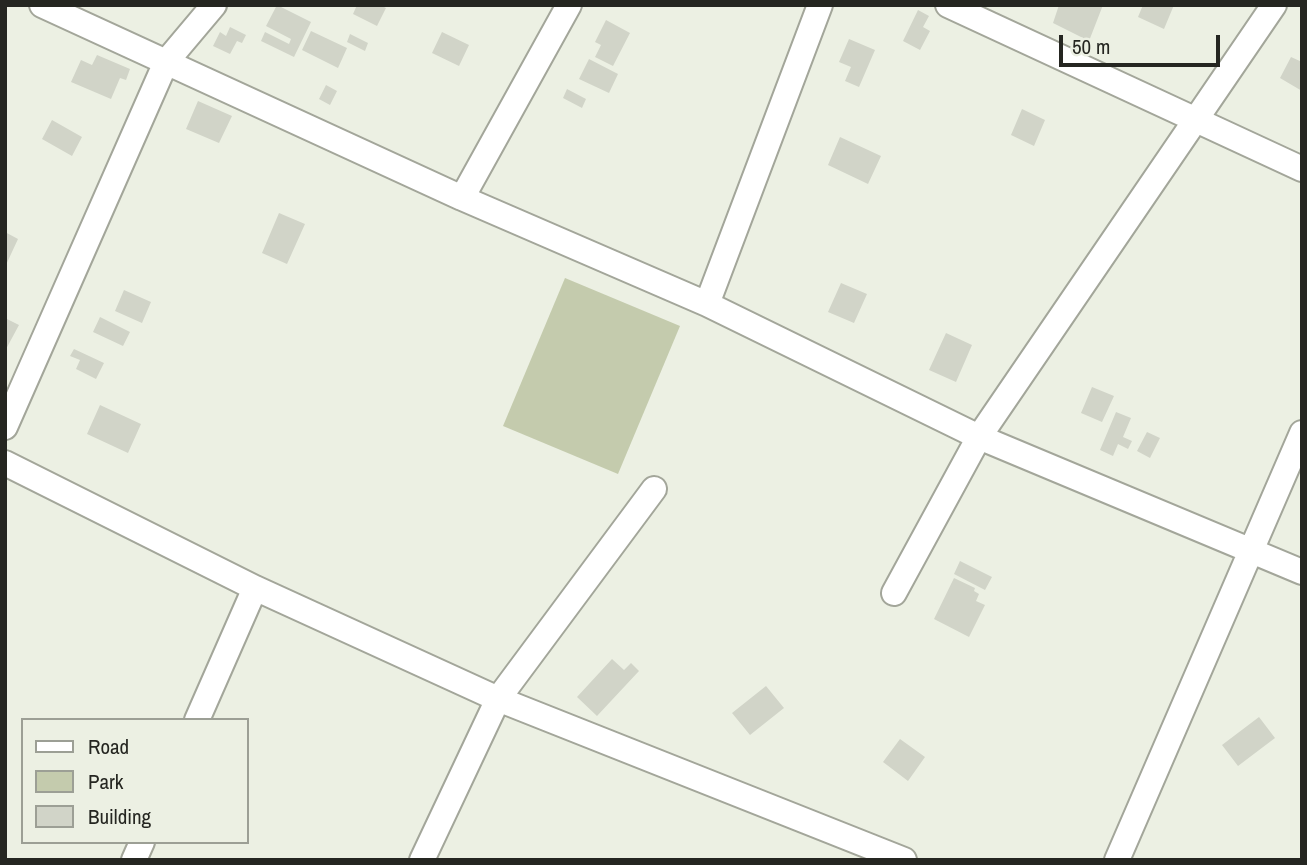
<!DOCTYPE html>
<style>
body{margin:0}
#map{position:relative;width:1307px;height:865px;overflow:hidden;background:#ecf0e3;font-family:"Archivo Narrow",sans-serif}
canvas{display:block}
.frame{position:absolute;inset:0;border:7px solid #252621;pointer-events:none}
.legend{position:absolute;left:21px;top:718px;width:228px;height:126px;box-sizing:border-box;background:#ecf0e3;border:2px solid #9c9f95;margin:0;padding:9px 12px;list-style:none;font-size:21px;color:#252621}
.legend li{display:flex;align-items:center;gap:14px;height:35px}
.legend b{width:35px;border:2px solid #9c9f95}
.scale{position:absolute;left:1059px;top:35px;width:161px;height:32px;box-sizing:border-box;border:4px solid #252621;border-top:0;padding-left:9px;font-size:21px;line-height:24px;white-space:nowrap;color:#252621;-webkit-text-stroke:5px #ecf0e3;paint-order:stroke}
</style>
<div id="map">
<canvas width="1307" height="865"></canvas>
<div class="frame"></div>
<ul class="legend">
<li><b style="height:9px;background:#fff"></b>Road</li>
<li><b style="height:19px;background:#c4cbad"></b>Park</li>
<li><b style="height:19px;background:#d1d4c8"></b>Building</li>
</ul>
<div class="scale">50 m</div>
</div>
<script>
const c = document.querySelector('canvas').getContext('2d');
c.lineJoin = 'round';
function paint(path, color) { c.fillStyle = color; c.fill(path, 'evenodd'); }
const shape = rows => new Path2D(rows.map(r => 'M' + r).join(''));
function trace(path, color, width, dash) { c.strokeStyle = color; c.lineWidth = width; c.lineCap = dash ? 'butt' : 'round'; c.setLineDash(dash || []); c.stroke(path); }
paint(shape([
 [565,278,680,326,618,474,503,426]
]), '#c4cbad');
paint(shape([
 [277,5,311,22,294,57,261,41,265,32,289,44,291,39,266,26],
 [357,5,380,5,386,8,377,26,353,14],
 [1059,5,1103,5,1089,41,1053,23],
 [1143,5,1174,5,1164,29,1138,17],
 [918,10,929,16,923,27,930,31,920,50,903,41],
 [606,20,630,33,613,66,595,57,601,45,595,42],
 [230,27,246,35,242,43,237,41,230,54,213,46,220,32,226,36],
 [311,31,347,48,338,68,302,50],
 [442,32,469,45,459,66,432,53],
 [350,34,368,43,365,51,347,42],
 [849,39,875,50,859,87,845,81,851,67,839,62],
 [97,55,130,69,126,80,120,78,111,99,71,82,81,60,92,65],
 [1291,57,1302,62,1302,91,1280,78],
 [589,59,618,74,609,93,579,79],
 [326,85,337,91,330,105,319,99],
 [567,89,586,99,582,108,563,98],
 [198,101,232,116,219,143,186,129],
 [1022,109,1045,120,1034,146,1011,135],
 [52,120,82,137,72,156,42,139],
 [840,137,881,156,868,184,828,165],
 [279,213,305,224,287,264,262,253],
 [5,232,18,239,5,267],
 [841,283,867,294,854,323,828,312],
 [124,290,151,302,142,323,115,311],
 [100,317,130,332,123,346,93,332],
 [5,318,19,325,5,351],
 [946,333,972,345,956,382,929,370],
 [74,349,104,363,96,379,76,369,80,360,70,356],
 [1092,387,1114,396,1102,422,1081,413],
 [100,405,141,424,128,453,87,434],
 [1116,412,1131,418,1123,437,1132,441,1128,449,1118,444,1113,456,1100,450],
 [1147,432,1160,438,1150,458,1137,451],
 [960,561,992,577,985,590,954,574],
 [954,578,975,588,974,591,979,594,976,601,985,605,969,637,934,619],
 [612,659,624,670,631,663,639,671,597,716,577,697],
 [766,686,784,708,750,735,732,713],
 [1259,717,1275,738,1238,766,1222,745],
 [900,739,925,757,908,781,883,762]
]), '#d1d4c8');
const minor = shape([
 [42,5,462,198,707,304,979,437,1302,572],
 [948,5,1302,169],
 [462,198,569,5],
 [707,304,820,5],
 [5,427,166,62,214,5],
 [5,463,255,588,498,699,904,860],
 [894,593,979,437,1274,5],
 [197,720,255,588],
 [134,860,142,842],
 [422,860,498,699,654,489],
 [1117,860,1302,433]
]);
trace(minor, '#a3a69a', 28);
trace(minor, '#fff', 24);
</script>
